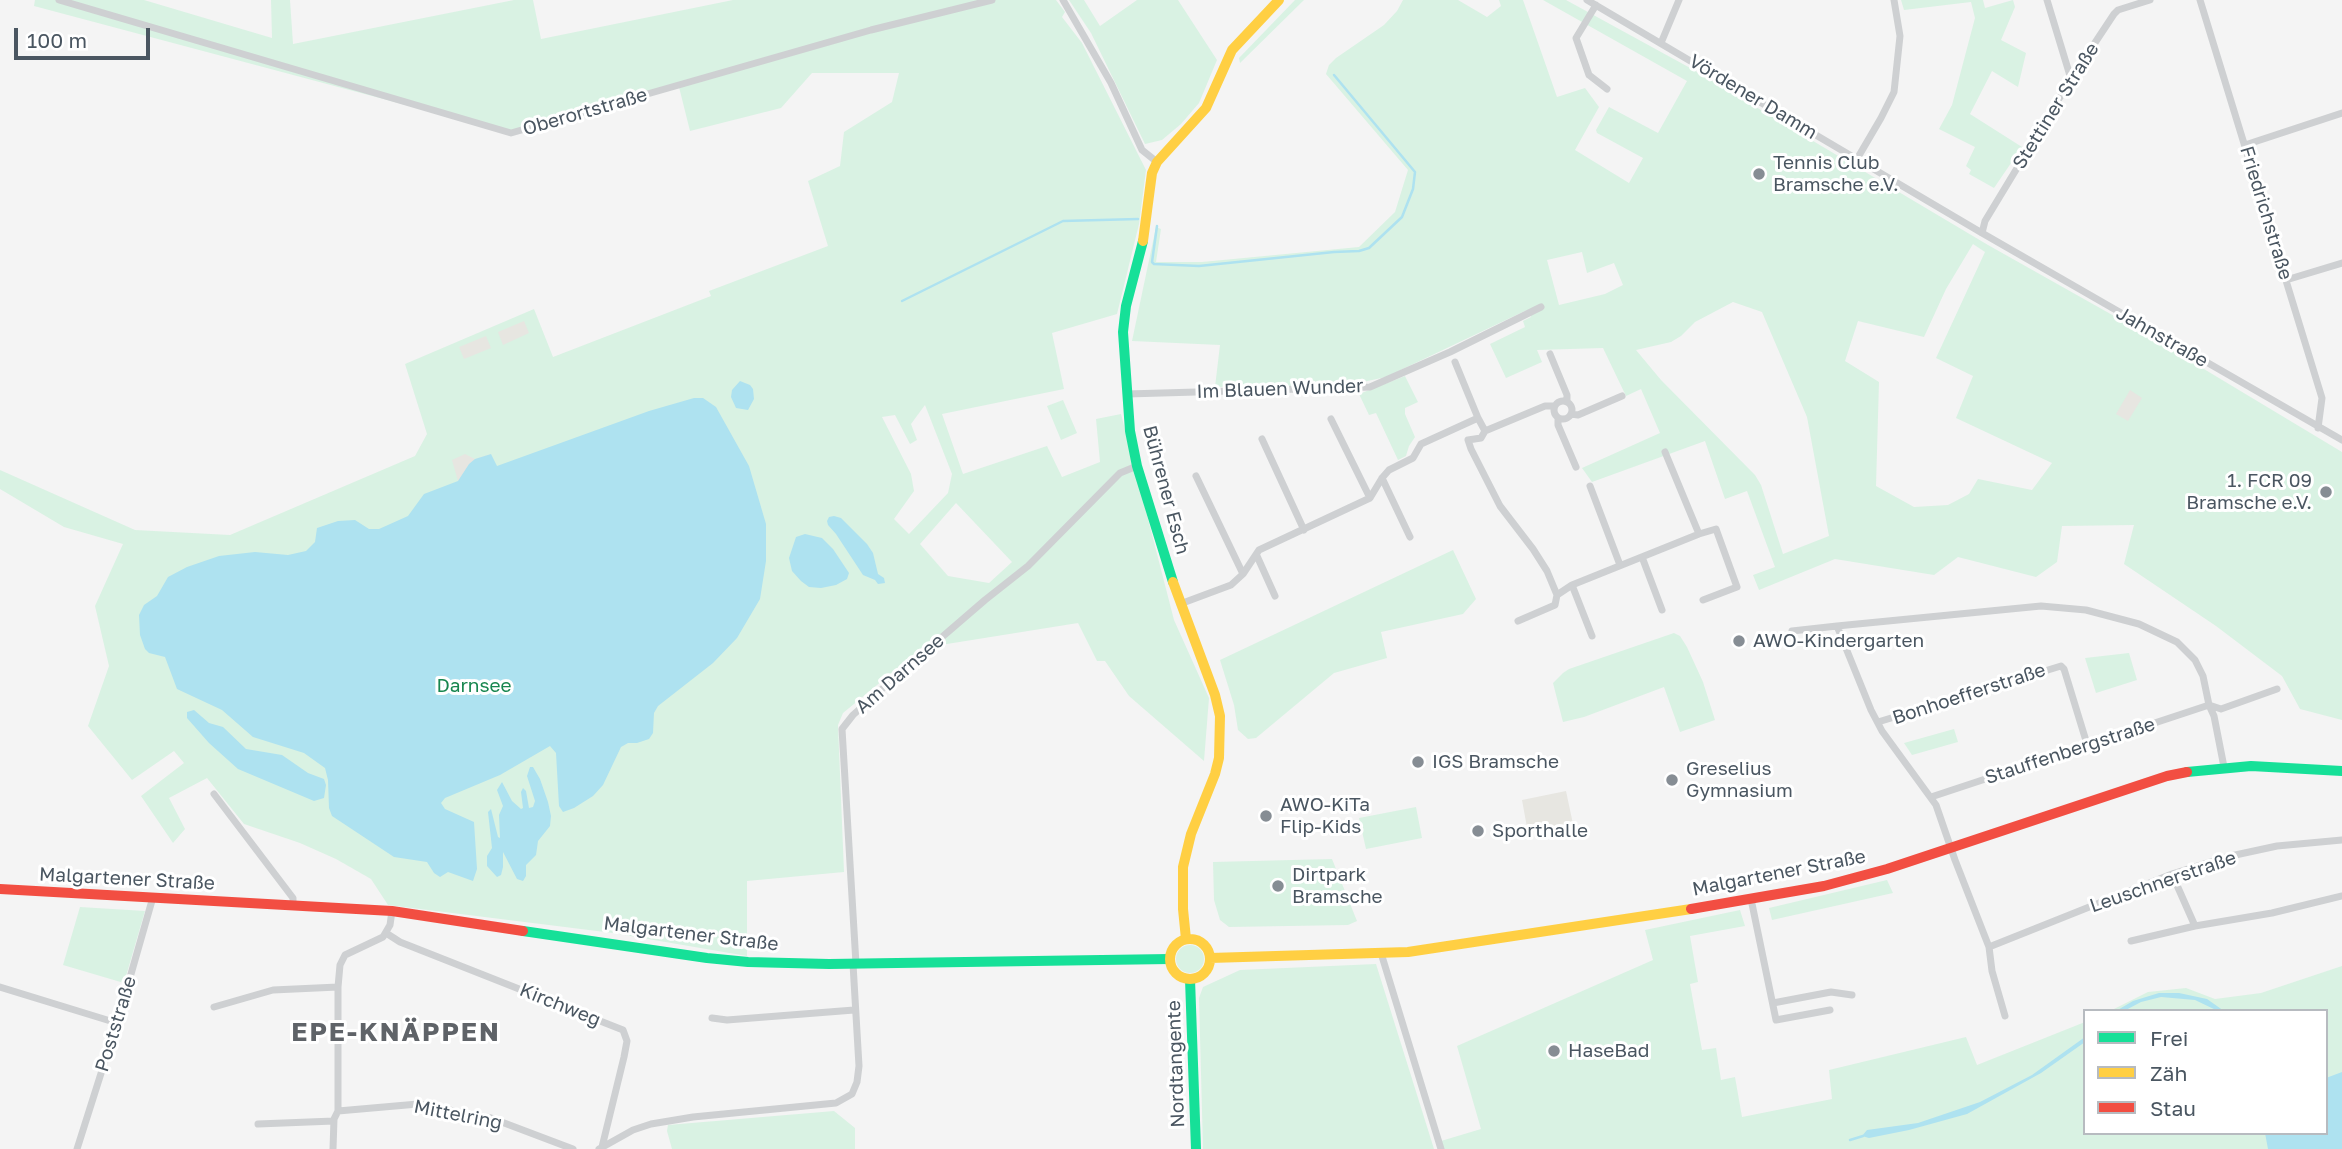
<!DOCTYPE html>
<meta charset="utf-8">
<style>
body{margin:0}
#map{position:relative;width:2342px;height:1149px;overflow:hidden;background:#f4f4f4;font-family:"Golos Text",sans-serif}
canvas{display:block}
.legend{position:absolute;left:2083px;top:1009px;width:245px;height:126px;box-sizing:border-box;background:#fff;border:2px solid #b7bbc0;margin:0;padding:9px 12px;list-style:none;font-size:21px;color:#4a5661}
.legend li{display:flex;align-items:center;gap:14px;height:35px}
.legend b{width:35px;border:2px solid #b7bbc0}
.scale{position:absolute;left:14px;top:28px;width:136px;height:32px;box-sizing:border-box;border:4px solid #4a5661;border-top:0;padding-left:9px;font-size:21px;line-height:24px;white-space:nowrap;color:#4a5661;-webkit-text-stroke:5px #fff;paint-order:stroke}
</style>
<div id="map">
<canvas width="2342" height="1149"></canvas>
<ul class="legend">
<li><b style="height:9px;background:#16e098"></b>Frei</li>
<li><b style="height:9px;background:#ffcf43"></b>Zäh</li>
<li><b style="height:9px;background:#f24e42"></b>Stau</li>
</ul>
<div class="scale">100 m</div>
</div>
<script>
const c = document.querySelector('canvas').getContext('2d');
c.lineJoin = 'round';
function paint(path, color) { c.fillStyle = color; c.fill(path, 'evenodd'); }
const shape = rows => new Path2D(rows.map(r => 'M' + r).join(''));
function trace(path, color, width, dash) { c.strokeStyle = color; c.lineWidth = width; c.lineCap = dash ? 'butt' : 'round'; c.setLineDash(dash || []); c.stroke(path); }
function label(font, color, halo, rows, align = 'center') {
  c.font = font + ' "Golos Text",sans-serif'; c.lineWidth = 6; c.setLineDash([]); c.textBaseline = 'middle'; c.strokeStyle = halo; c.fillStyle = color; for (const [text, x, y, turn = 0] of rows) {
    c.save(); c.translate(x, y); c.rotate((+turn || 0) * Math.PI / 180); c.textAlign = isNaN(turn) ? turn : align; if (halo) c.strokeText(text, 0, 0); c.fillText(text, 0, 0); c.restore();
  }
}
paint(shape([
 [35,0,144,0,272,38,271,0,290,0,293,44,514,0,533,0,541,39,733,0,1056,0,1065,12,1062,17,1082,43,1146,170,1139,224,1117,314,1052,333,1064,389,942,414,963,474,1047,446,1062,477,1100,462,1096,419,1121,414,1174,620,1209,698,1204,761,1129,696,1105,661,1097,661,1078,623,922,648,843,713,838,725,844,872,747,881,747,956,613,933,388,905,371,879,336,859,300,843,244,824,207,778,169,798,185,829,173,843,141,796,184,763,174,751,132,780,88,726,109,666,95,606,123,544,64,527,0,489,0,470,135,530,230,535,415,456,427,434,405,364,534,309,553,357,711,296,709,291,828,246,808,181,840,166,844,132,892,102,899,73,812,73,781,108,690,131,679,87,511,133,34,6],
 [925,405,952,474,948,493,909,534,894,519,914,491,911,474,882,417,895,415,910,444,917,440,911,424],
 [956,503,1012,562,989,583,948,576,920,544],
 [1069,0,1084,0,1100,26,1137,0,1178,0,1217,60,1199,103,1181,124,1162,140,1145,144,1091,33],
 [1295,0,1304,0,1240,63,1239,58],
 [1403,0,1458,0,1487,17,1501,6,1499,0,1523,0,1557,97,1585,88,1599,107,1575,150,1629,183,1643,158,1597,133,1596,130,1609,107,1658,133,1687,81,1543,0,1566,0,1692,69,1988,245,2139,330,2342,452,2342,720,2300,709,2282,676,2216,626,2124,564,2134,525,2062,526,2057,562,2036,577,1958,557,1934,575,1835,559,1759,590,1753,575,1775,567,1747,491,1725,499,1705,441,1592,482,1582,468,1660,433,1641,389,1626,396,1603,348,1537,350,1542,362,1506,378,1490,344,1525,327,1523,321,1531,317,1527,310,1386,377,1349,385,1215,387,1220,345,1132,341,1156,227,1161,229,1156,262,1202,262,1359,247,1395,212,1408,170,1326,74,1329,65,1336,58,1384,25,1397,11],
 [1973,244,1985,252,1936,358,1973,376,1956,418,2052,463,2032,490,1978,479,1969,494,1948,505,1914,507,1876,486,1879,382,1845,361,1858,321,1924,337,1946,289],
 [1582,252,1587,273,1614,263,1623,285,1605,294,1559,305,1547,260],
 [1733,302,1762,312,1807,417,1829,536,1783,554,1761,485,1755,475,1661,380,1636,350,1671,342,1681,336,1695,322],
 [1901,0,1983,0,1985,8,2013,0,2015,7,2001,40,2026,53,2018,87,1992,71,1970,114,2022,147,1994,188,1969,174,1971,170,1966,166,1975,147,1939,129,1952,105,1975,18,1971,2,1904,10],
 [1405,376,1418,402,1405,408,1405,414,1415,437,1409,446,1406,456,1398,460,1376,413,1369,415,1359,394],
 [1063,400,1077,433,1061,440,1047,406],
 [1453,550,1476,599,1463,614,1381,632,1387,658,1334,673,1256,738,1248,739,1238,730,1234,705,1220,660],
 [1674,633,1680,636,1687,647,1703,682,1715,720,1680,732,1664,687,1584,717,1563,722,1553,683,1563,673,1569,669],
 [2129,653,2137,680,2096,693,2085,658],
 [1954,729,1958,742,1912,755,1904,743],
 [1416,807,1422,838,1366,849,1359,818],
 [1332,859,1357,921,1348,925,1229,927,1220,920,1214,900,1213,862],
 [1887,880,1893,893,1772,920,1769,908],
 [80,907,145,911,124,983,63,965],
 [1740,910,1745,926,1690,936,1698,982,1690,984,1702,1050,1716,1048,1721,1080,1735,1077,1742,1117,1832,1099,1829,1070,1966,1037,1977,1065,2085,1022,2085,1133,2326,1133,2326,1011,2110,1011,2148,992,2186,988,2215,999,2261,993,2342,966,2342,1149,1443,1149,1441,1141,1481,1129,1457,1046,1653,960,1645,930],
 '1176 959a14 14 0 1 1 28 0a14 14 0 1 1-28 0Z',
 [1376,964,1434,1149,1203,1149,1199,998,1203,987,1240,970],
 [834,1111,855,1128,855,1149,672,1149,667,1131,668,1125]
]), '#d9f2e3');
paint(shape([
 [524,321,529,333,503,345,498,332],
 [486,336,491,348,464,359,459,347],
 [2130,390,2142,398,2128,421,2116,414],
 [465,454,475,459,491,454,458,481,452,460],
 [1566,791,1573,824,1528,833,1522,800]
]), '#e7e6e1');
paint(shape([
 [740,381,750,385,753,389,754,399,748,410,736,408,731,397,732,390],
 [694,398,703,398,716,407,749,466,766,524,766,561,760,599,737,638,713,663,658,706,654,713,653,733,649,739,637,743,628,743,621,747,603,785,593,796,574,808,563,812,559,806,556,753,550,746,500,775,445,798,441,803,445,809,474,822,477,869,473,881,448,872,440,877,434,873,427,862,394,857,332,816,329,808,328,780,325,768,304,753,253,737,222,710,177,689,165,657,149,653,145,649,140,635,139,615,144,605,157,596,168,577,187,567,219,556,255,552,288,555,306,551,315,542,317,528,338,521,355,520,369,529,379,529,408,516,424,494,458,481,469,464,475,459,491,454,497,466,649,411],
 [834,516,841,518,867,544,873,553,878,574,884,578,885,583,878,584,875,580,863,575,836,534,828,525,827,521,829,517],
 [805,534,822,538,833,549,849,573,847,579,836,585,821,588,809,587,801,581,792,571,789,558,796,537],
 [194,710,209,723,223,727,246,749,282,755,308,773,324,779,326,785,324,798,314,801,238,769,209,743,187,718,187,712],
 [530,767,533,767,540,779,548,802,551,816,550,826,538,841,536,855,526,865,526,876,523,881,517,879,503,852,503,867,501,875,497,877,487,866,487,856,492,848,488,812,491,809,498,837,500,838,499,815,503,806,497,790,502,782,512,801,521,809,523,808,521,792,523,788,526,791,529,808,533,807,535,801,527,776],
 [2159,993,2179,993,2207,999,2224,1011,2218,1011,2195,1000,2161,997,2141,1002,2124,1011,2116,1011,2133,1001],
 [2085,1037,2085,1042,2041,1073,1967,1114,1909,1130,1869,1138,1862,1136,1867,1130,1918,1123,1980,1102,2032,1075],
 [2342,1072,2342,1149,2268,1149,2265,1133,2326,1133,2326,1078]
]), '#aee2f0');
trace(shape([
 [1157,226,1152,262,1154,264,1199,266,1334,252,1359,251,1369,248,1402,217,1413,189,1415,172,1334,75],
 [902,301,1063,221,1138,219],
 [1850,1140,1863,1136]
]), '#aee2f0', 2.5);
trace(shape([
 [59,0,511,133,871,30,992,0],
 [1063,0,1111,83,1142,150,1157,162],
 [1587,0,1982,233,2342,440],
 [2047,0,2071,79],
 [2200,0,2322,398,2318,428],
 [1596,5,1576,38,1589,75,1607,89],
 [1661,43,1679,0],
 [2245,145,2342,113],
 [1857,159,1881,118,1894,92,1900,36,1894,0],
 [1982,233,1985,221,2071,79,2114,14,2118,10,2150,0],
 [2286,280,2342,263],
 [1550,354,1567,395,1567,401],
 [1455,362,1478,418],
 [1127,394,1370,387,1450,352,1541,307],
 '1554 410a9 9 0 1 1 18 0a9 9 0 1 1-18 0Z',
 [1571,414,1578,415,1622,396],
 [1558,418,1558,425,1576,467],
 [1331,419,1370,498],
 [1485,431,1545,406,1554,406],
 [1262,439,1304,530],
 [1196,476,1243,574],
 [1382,478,1410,537],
 [1590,486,1620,565],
 [1699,534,1716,529,1737,587,1703,600],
 [1257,556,1275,596],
 [1642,557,1662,610],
 [1572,585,1592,636],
 [1557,595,1572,585,1699,534,1665,452],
 [1180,604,1231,585,1243,574,1259,550,1370,498,1382,478,1389,470,1413,458,1421,444,1478,418,1485,431,1481,438,1468,440,1471,449,1500,506,1533,549,1547,571,1557,595,1555,605,1518,621],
 [1837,626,2041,606,2086,610,2139,624,2177,642,2195,660,2203,676,2209,705,2214,716,2224,767],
 [1792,631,1837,626,1871,710,1882,731,1936,805,1955,860,1989,947,1992,971,2005,1016],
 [1878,722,2061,666,2064,669,2087,744],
 [214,794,293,898,293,905],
 [1931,797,2209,705,2221,709,2277,689],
 [2172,874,2195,926],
 [1751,899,1776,1020,1830,1010],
 [386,933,400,942,623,1030,627,1041,624,1057,602,1147],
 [2131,941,2195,926,2272,913,2342,896],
 [1989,947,2172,874,2226,857,2277,846,2342,840],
 [1381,953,1441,1149],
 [856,964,842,729,853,715,891,681,985,600,1028,566,1120,473,1137,466],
 [0,987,117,1023],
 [1773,1003,1831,992,1852,995],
 [214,1007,273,990,338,987],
 [712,1018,727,1020,854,1010],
 [338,1111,418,1104,491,1118,573,1149],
 [258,1124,334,1121],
 [77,1149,117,1023,153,897],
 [333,1149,334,1119,338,1111,338,987,340,965,345,955,383,937,390,925,392,911],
 [599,1149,633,1130,651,1124,693,1117,836,1103,852,1094,857,1082,859,1066,853,964]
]), '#ced0d2', 7);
trace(shape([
 [1143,241,1126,306,1123,332,1130,431,1137,466,1173,582],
 [2187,772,2251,766,2342,771],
 [523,931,707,958,748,962,829,964,1170,959],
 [1190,979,1196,1149]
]), '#16e098', 10);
trace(shape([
 [1143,241,1152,173,1157,162,1206,108,1232,50,1279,0],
 [1173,582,1215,695,1220,716,1219,758,1215,774,1191,834,1183,867,1183,909,1186,939],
 '1170 959a20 20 0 1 1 40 0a20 20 0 1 1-40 0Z',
 [1210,958,1408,952,1691,909]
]), '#ffcf43', 10);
trace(shape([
 [0,889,392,911,523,931],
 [1691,909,1824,886,1887,869,2167,776,2187,772]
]), '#f24e42', 10);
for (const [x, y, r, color] of [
 [1759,174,7,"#868d94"],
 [2326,492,7,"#868d94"],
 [1739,641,7,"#868d94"],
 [1418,762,7,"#868d94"],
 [1672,780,7,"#868d94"],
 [1266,816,7,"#868d94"],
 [1478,831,7,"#868d94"],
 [1278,886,7,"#868d94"],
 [1554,1051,7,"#868d94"]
]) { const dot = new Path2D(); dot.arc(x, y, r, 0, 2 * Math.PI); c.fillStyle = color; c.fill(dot); trace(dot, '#fff', 2.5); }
label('19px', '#4a5661', '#fff', [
 ["Vördener Damm",1753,97,31],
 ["Stettiner Straße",2056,106,-58],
 ["Oberortstraße",585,112,-16],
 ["Friedrichstraße",2266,213,73],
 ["Jahnstraße",2162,337,30],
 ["Im Blauen Wunder",1280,389,-2],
 ["Bührener Esch",1166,490,75],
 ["Am Darnsee",900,674,-41],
 ["Bonhoefferstraße",1969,694,-18],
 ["Stauffenbergstraße",2070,751,-18],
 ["Malgartener Straße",1779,873,-11],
 ["Malgartener Straße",127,879,3],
 ["Leuschnerstraße",2163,882,-19],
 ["Malgartener Straße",691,934,7],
 ["Kirchweg",560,1005,22],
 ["Poststraße",116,1024,-73],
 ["Nordtangente",1176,1064,-92],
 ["Mittelring",458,1115,11]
]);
label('19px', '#4a5661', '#fff', [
 ["Tennis Club",1773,163],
 ["Bramsche e.V.",1773,185],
 ["1. FCR 09",2312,481,"right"],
 ["Bramsche e.V.",2312,503,"right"],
 ["AWO-Kindergarten",1753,641],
 ["IGS Bramsche",1432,762],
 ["Greselius",1686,769],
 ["Gymnasium",1686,791],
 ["AWO-KiTa",1280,805],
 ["Flip-Kids",1280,827],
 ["Sporthalle",1492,831],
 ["Dirtpark",1292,875],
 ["Bramsche",1292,897],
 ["HaseBad",1568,1051]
], 'left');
label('19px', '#17864f', '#fff', [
 ["Darnsee",474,686]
]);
c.letterSpacing = '2px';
label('bold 26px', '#5f6368', '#fff', [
 ["EPE-KNÄPPEN",396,1033]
]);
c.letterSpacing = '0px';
</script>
